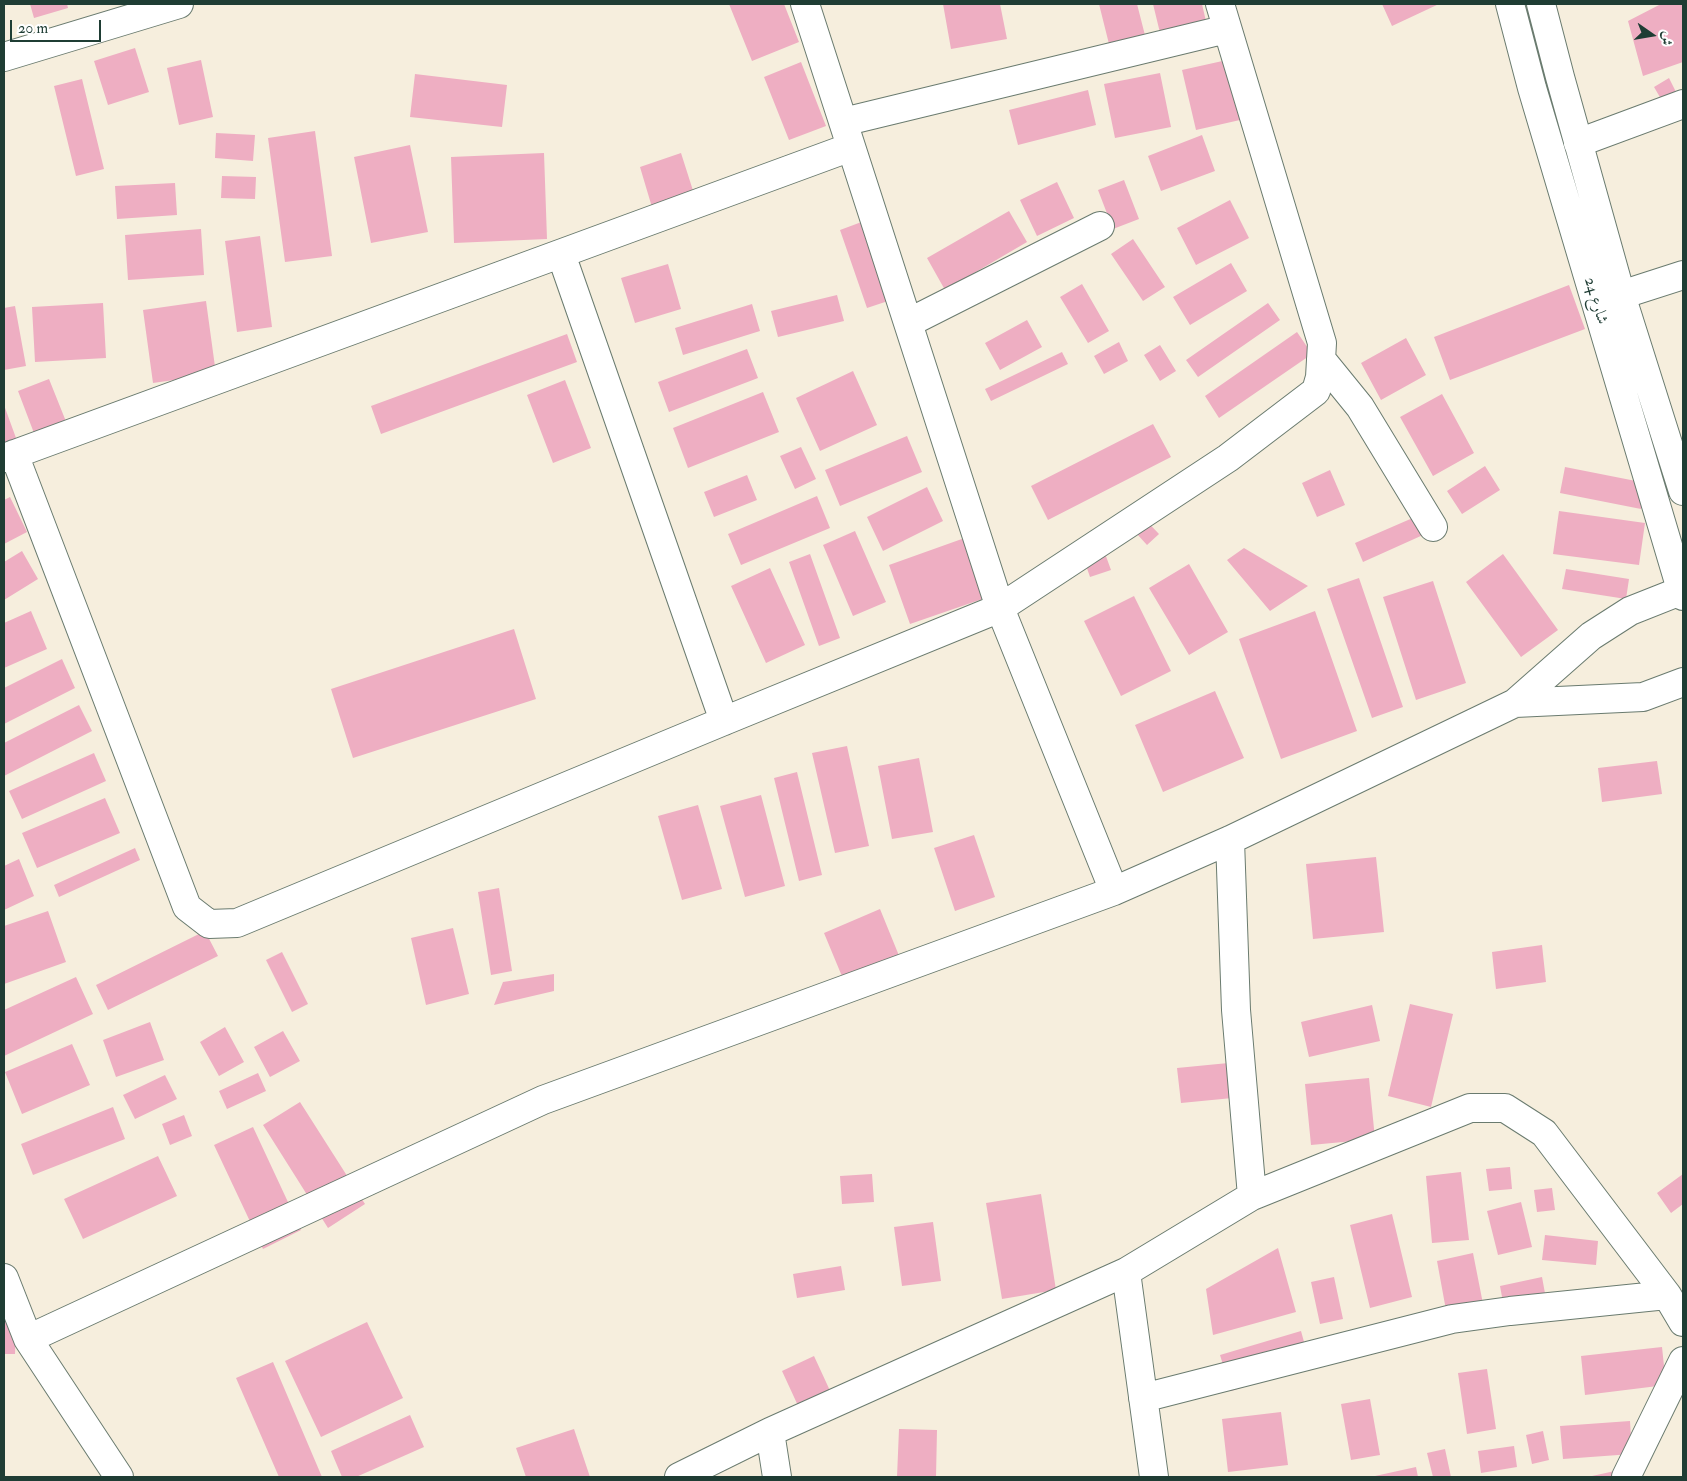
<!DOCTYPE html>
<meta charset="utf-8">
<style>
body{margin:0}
#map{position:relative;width:1687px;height:1481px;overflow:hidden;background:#f6eedd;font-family:"IM FELL Double Pica",Amiri,serif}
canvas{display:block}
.frame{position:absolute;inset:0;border:5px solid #1f3d34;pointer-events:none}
.north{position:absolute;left:1627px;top:10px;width:50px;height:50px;-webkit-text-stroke:4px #fff;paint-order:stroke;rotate:103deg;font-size:14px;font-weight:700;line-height:20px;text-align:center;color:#1f3d34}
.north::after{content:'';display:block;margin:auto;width:18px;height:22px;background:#1f3d34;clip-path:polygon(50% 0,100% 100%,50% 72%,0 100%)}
.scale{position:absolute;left:10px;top:20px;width:91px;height:22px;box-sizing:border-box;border:2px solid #1f3d34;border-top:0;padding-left:6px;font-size:15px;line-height:18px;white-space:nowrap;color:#1f3d34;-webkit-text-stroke:4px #fff;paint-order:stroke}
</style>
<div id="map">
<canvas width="1687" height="1481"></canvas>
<div class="frame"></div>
<div class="north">ش</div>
<div class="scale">20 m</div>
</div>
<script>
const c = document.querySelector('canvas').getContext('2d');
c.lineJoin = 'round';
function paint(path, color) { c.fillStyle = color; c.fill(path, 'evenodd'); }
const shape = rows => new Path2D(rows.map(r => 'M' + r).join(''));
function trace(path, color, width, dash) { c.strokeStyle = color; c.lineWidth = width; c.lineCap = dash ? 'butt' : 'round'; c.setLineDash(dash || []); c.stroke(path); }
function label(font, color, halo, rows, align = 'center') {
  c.font = font + ' "IM FELL Double Pica",Amiri,serif'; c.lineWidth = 4; c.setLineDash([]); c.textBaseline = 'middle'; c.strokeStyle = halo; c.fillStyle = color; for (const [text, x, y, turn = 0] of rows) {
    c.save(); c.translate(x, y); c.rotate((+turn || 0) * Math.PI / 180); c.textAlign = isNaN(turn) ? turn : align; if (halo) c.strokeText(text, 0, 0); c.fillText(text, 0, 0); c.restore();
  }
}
paint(shape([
 [30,4,67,4,68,8,34,18],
 [729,4,784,4,799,42,752,61],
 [943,4,1000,4,1007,39,951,49],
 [1099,4,1137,4,1148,47,1112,56],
 [1153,4,1202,4,1208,30,1162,41],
 [1382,4,1439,4,1392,26],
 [1661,4,1683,4,1683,62,1643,76,1628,21],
 [135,48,149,92,108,105,94,61],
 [201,60,213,117,179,125,167,68],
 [1227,60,1240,120,1196,130,1182,70],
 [801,62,826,126,789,140,764,77],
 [1160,73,1171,127,1115,138,1104,84],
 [415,74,507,85,502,127,410,117],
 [1669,78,1678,96,1664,104,1654,87],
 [82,79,104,169,76,176,54,86],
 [1088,90,1096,125,1018,145,1009,110],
 [315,131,332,256,285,262,268,138],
 [216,133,255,135,253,161,215,158],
 [1202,135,1215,171,1161,191,1148,156],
 [410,145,428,232,371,243,354,157],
 [544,153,547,239,454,243,451,157],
 [681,153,696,200,654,214,640,167],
 [222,176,256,177,255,199,221,198],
 [1124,180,1139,219,1113,229,1098,190],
 [1057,182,1074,218,1037,236,1020,200],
 [175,183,177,215,117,219,115,186],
 [1230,200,1249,238,1196,265,1177,228],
 [1009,211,1027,242,945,290,927,258],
 [875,217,903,296,867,308,840,230],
 [201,229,204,275,128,280,125,235],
 [260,236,272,327,237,332,225,241],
 [1133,239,1165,287,1143,301,1111,254],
 [1231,263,1247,291,1190,325,1173,297],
 [668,264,681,309,635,323,621,278],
 [1082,284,1109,331,1088,343,1060,297],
 [1569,285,1585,329,1450,380,1434,337],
 [837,295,844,321,778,337,771,311],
 [206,301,216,374,153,383,143,310],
 [103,303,106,358,35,362,32,307],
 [1268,303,1280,320,1198,377,1186,360],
 [752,304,760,331,683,355,675,328],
 [15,306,26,366,4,370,4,308],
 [1027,320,1042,347,1000,370,985,343],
 [1297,332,1312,354,1219,418,1205,396],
 [567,334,577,362,381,434,371,406],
 [1406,338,1426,375,1381,400,1361,363],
 [1119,342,1128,361,1104,374,1094,356],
 [1160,345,1176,371,1160,381,1144,355],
 [747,349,758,378,669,412,658,382],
 [1062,352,1068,364,991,401,985,389],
 [853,371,877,425,820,451,796,398],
 [49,379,69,429,37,441,18,391],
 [565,380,591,448,553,463,527,395],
 [763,392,779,432,688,468,673,428],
 [1442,394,1474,453,1433,476,1400,417],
 [4,405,20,449,4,455],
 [1153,424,1171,457,1048,520,1031,486],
 [907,436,922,472,840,506,825,470],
 [801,447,816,479,795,489,780,456],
 [1485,466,1500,490,1462,514,1447,491],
 [1565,467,1646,483,1641,509,1560,493],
 [1330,470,1345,505,1317,517,1302,483],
 [747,475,757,500,714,517,704,492],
 [927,487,943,521,883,551,867,517],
 [817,496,830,528,741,565,728,534],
 [10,497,27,532,4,544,4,500],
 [1137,511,1159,534,1147,545,1126,522],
 [1559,511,1645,523,1639,565,1553,554],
 [1415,517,1423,535,1363,562,1355,543],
 [855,531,886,602,853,616,823,545],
 [973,535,994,595,910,624,889,565],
 [1099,537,1111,570,1090,577,1079,545],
 [1244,548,1308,586,1270,611,1227,560],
 [22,551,38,579,4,600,4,562],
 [810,554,840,638,819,646,789,562],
 [1503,554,1558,630,1521,657,1466,582],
 [1189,564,1228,632,1189,655,1149,588],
 [770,568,805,645,766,663,731,586],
 [1566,569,1629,579,1626,599,1562,589],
 [1359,578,1403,707,1372,718,1327,589],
 [1433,581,1466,683,1416,700,1383,597],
 [1134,596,1171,671,1121,696,1084,621],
 [31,611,47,649,4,668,4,623],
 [1315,611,1357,731,1281,759,1239,639],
 [514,629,536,699,353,758,331,689],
 [62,659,75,688,4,724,4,688],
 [1215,691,1244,758,1163,792,1135,725],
 [79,705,92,731,4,776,4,743],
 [847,746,869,846,835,853,812,753],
 [94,753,106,781,22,819,9,791],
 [919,758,933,832,892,839,878,766],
 [1657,761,1662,794,1602,802,1598,768],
 [797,772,822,875,799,881,774,778],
 [761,795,785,886,745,897,720,806],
 [105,798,120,833,37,868,22,833],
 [698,805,722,889,682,900,658,816],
 [974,835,995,897,955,911,934,848],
 [135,848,140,860,59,897,54,885],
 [1376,857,1384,932,1313,939,1306,864],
 [19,859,34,896,4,910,4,866],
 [499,888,512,971,491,975,478,892],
 [880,909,902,963,846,986,824,933],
 [48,911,66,962,4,984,4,926],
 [453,928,469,994,426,1005,411,938],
 [205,931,218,956,108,1010,96,985],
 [1542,945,1546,982,1496,989,1492,952],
 [282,952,308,1004,292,1012,266,960],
 [554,974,554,991,494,1005,503,982],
 [76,977,93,1014,4,1056,4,1010],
 [1410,1004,1453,1014,1431,1107,1388,1096],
 [1372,1005,1380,1041,1309,1057,1301,1022],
 [150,1022,164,1060,116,1077,103,1040],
 [225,1027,244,1062,219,1076,200,1042],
 [283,1031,300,1061,270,1077,254,1047],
 [72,1044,90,1085,22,1114,5,1072],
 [1249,1061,1253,1096,1181,1103,1177,1068],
 [258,1073,266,1091,227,1109,219,1091],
 [165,1075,177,1099,135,1119,123,1095],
 [1369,1078,1375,1139,1311,1145,1305,1084],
 [300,1102,365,1204,328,1228,263,1125],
 [113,1107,125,1139,33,1175,21,1144],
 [184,1115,192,1136,170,1145,162,1124],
 [253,1127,301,1230,263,1249,214,1145],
 [158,1156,177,1196,83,1239,64,1199],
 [1510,1167,1512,1189,1489,1191,1486,1169],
 [1461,1172,1469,1240,1432,1243,1426,1176],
 [872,1174,874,1202,842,1204,840,1176],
 [1683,1174,1683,1204,1671,1213,1657,1193],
 [1552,1188,1555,1210,1537,1212,1534,1190],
 [1041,1194,1056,1290,1002,1299,986,1203],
 [1521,1202,1532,1247,1498,1255,1487,1211],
 [1392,1214,1412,1297,1370,1308,1350,1225],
 [933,1222,941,1281,902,1286,894,1227],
 [1545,1235,1598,1241,1596,1265,1542,1260],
 [1278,1248,1296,1312,1213,1335,1206,1289],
 [1473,1253,1485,1314,1448,1321,1437,1261],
 [841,1266,845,1290,797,1298,793,1274],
 [1334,1277,1343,1319,1320,1324,1311,1282],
 [1542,1277,1549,1315,1507,1324,1500,1286],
 [4,1293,17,1294,15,1354,4,1354],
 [367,1322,403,1398,321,1437,285,1361],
 [1301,1331,1311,1367,1231,1391,1220,1355],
 [1662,1347,1666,1385,1585,1395,1581,1356],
 [814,1356,832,1395,800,1410,782,1371],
 [273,1362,322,1477,279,1477,236,1378],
 [1487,1369,1496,1429,1467,1434,1458,1373],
 [1370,1399,1380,1455,1351,1460,1341,1404],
 [1281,1412,1288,1465,1228,1472,1222,1419],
 [410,1415,424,1447,356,1477,342,1477,331,1451],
 [1630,1421,1632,1454,1563,1459,1560,1426],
 [574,1429,590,1477,526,1477,516,1448],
 [899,1429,937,1430,936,1477,897,1477],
 [1543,1431,1549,1460,1532,1464,1526,1435],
 [1514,1446,1517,1467,1481,1473,1478,1451],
 [1445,1449,1451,1477,1433,1477,1427,1453],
 [1416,1467,1418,1477,1375,1477,1375,1476],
 [1633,1467,1635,1477,1592,1477,1592,1476]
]), '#eeaec2');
const minor = shape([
 [805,4,1000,608,1114,891],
 [4,57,179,4],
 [843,122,1227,29],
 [1578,143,1683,104],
 [561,254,724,721],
 [1621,295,1683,275],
 [908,323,1100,226],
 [1321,359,1360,407,1433,527],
 [14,454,187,907,209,924,237,923,724,721,1000,608,1228,458,1316,391,1320,377,1322,343,1220,4],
 [4,458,851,147],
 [1515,703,1643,697,1683,682],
 [1230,840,1236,1010,1252,1196],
 [1126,1272,1154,1477],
 [4,1278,28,1339,119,1477],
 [28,1339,543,1100,1114,891,1230,840,1515,703,1591,636,1630,611,1683,590],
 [1143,1398,1452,1319,1510,1311,1667,1295],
 [679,1477,770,1432],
 [777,1477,770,1432,1126,1272,1252,1196,1470,1108,1505,1108,1544,1133,1667,1295,1683,1322],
 [1626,1477,1683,1361]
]);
const tertiary = shape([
 [1510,4,1532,88,1683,596],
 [1541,4,1560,77,1621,295,1683,491]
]);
trace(minor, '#6a7b6f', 30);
trace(tertiary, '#6a7b6f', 30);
trace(minor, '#fff', 28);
trace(tertiary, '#fff', 28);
label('16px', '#1f3d34', '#fff', [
 ["شارع 24",1595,301,73]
]);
</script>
